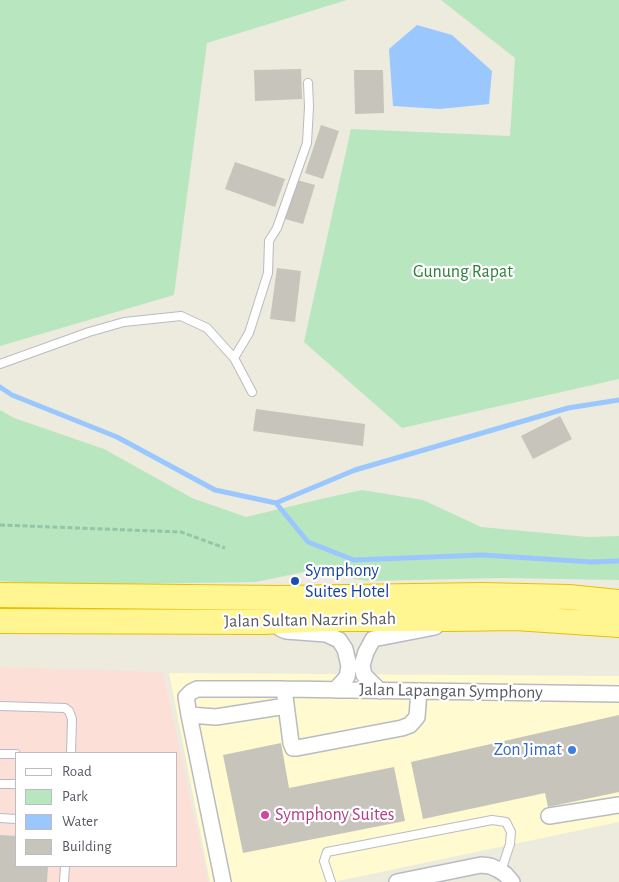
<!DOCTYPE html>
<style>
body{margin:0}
#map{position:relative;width:619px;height:882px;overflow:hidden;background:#ecebde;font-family:"Alegreya Sans",sans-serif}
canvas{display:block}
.legend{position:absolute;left:15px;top:752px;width:162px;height:115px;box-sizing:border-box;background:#fff;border:1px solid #bcbdc0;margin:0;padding:6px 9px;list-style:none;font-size:15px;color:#575a61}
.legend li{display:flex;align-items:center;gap:10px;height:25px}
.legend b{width:25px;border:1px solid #bcbdc0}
</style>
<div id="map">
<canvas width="619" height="882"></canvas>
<ul class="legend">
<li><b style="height:6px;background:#fff"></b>Road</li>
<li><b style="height:14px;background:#b8e6be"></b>Park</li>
<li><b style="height:14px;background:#9bc7ff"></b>Water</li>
<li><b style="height:14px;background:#c7c4bb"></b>Building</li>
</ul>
</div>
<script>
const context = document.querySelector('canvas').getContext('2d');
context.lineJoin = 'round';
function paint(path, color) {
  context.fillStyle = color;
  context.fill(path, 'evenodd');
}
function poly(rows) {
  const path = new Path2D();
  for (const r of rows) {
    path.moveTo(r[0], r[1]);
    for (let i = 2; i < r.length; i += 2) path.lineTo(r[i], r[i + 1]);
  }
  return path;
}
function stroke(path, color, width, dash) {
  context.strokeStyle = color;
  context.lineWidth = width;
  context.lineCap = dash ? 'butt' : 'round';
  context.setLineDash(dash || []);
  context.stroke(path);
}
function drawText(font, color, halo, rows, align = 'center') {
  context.font = font + ' "Alegreya Sans",sans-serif';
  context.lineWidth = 4.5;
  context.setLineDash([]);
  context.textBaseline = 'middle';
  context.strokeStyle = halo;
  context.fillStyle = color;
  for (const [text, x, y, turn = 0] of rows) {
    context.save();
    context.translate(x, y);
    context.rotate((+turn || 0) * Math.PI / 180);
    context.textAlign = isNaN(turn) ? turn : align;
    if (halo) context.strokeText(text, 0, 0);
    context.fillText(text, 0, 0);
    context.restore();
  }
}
paint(poly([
 [169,673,619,676,619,822,333,882,210,882]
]), '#fffad0');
paint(poly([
 [0,667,163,672,208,882,0,882],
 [16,753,176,753,176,866,16,866]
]), '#fcdfd7');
paint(poly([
 [0,0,347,0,207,43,174,295,0,346],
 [441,0,619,0,619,379,402,428,304,342,351,129,510,136,515,58],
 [0,410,14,418,104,449,192,498,246,517,321,499,362,490,423,500,481,527,588,537,619,536,619,580,502,578,367,581,309,571,256,582,58,585,0,581]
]), '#b8e6be');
paint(poly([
 [417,25,452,35,492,71,489,104,440,109,393,106,389,49]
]), '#9bc7ff');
stroke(poly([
 [0,387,12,395,117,437,215,490,276,503,355,470,568,408,619,400],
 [276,503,308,542,354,560,482,555,592,562,619,561]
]), '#9bc7ff', 5);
paint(poly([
 [301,69,302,99,255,101,254,70],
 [354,70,383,70,384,113,355,114],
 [321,125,339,131,323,179,305,173],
 [235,162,285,179,275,207,225,189],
 [297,180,315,185,303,224,285,219],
 [277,268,301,271,295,322,270,319],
 [256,409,365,424,363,446,253,431],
 [560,416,572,439,533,459,521,436],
 [619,715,619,792,548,807,545,793,423,819,411,762],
 [281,743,289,788,394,767,405,821,243,853,223,755],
 [0,835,16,836,16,866,48,866,47,882,0,882]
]), '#c7c4bb');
const service = poly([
 [234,358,249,333,268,273,269,241,277,228,307,143,309,107,308,83],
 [0,364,89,332,124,322,181,316,207,328,234,358,252,392],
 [0,706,65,708,69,711,72,719,71,753],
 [0,754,16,754],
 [0,784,16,784],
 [0,818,16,819],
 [64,882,65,866],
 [331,882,324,861,327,852,492,820,506,822,511,832,510,844,501,871]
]);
const minor = poly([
 [281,629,286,631,326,634,339,640,345,649,349,666,347,677,335,690],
 [284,689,291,743,293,748,297,748,402,728,410,725,417,717,419,691],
 [380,691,364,675,362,665,366,652,373,639,435,627],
 [189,715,216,717,286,706],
 [549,816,619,805],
 [223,882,189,715,186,697,191,692,197,689,284,689,619,694],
 [397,882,481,865,490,866,497,869,505,874,512,882]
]);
const trunk = poly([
 [0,595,279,598,482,595,569,597,619,602],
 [0,621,264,622,326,619,450,619,516,618,619,625]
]);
stroke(service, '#b9bbc2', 10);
stroke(minor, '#b9bbc2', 18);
stroke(trunk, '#eabf00', 26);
stroke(poly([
 [0,525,181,532,225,548]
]), '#91c7a8', 3, [5, 2.5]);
stroke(service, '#fff', 8);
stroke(minor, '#fff', 15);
stroke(trunk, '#fff691', 24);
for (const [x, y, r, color] of [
 [295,581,5,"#1a4fb4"],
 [572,750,5,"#3f7fe0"],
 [265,815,5,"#d1479c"]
]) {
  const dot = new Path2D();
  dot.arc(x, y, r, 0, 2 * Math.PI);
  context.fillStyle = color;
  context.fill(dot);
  stroke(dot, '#fff', 2);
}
drawText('18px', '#2e823d', '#fff', [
 ["Gunung Rapat",463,272]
]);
drawText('18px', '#164399', '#fff', [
 ["Symphony",305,571],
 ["Suites Hotel",305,592]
], 'left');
drawText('18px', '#575a61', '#fff', [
 ["Jalan Sultan Nazrin Shah",310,620,-1],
 ["Jalan Lapangan Symphony",451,691,1]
]);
drawText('18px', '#366cbe', '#fff', [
 ["Zon Jimat",562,750]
], 'right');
drawText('18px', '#b23c85', '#fff', [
 ["Symphony Suites",275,815]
], 'left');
</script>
